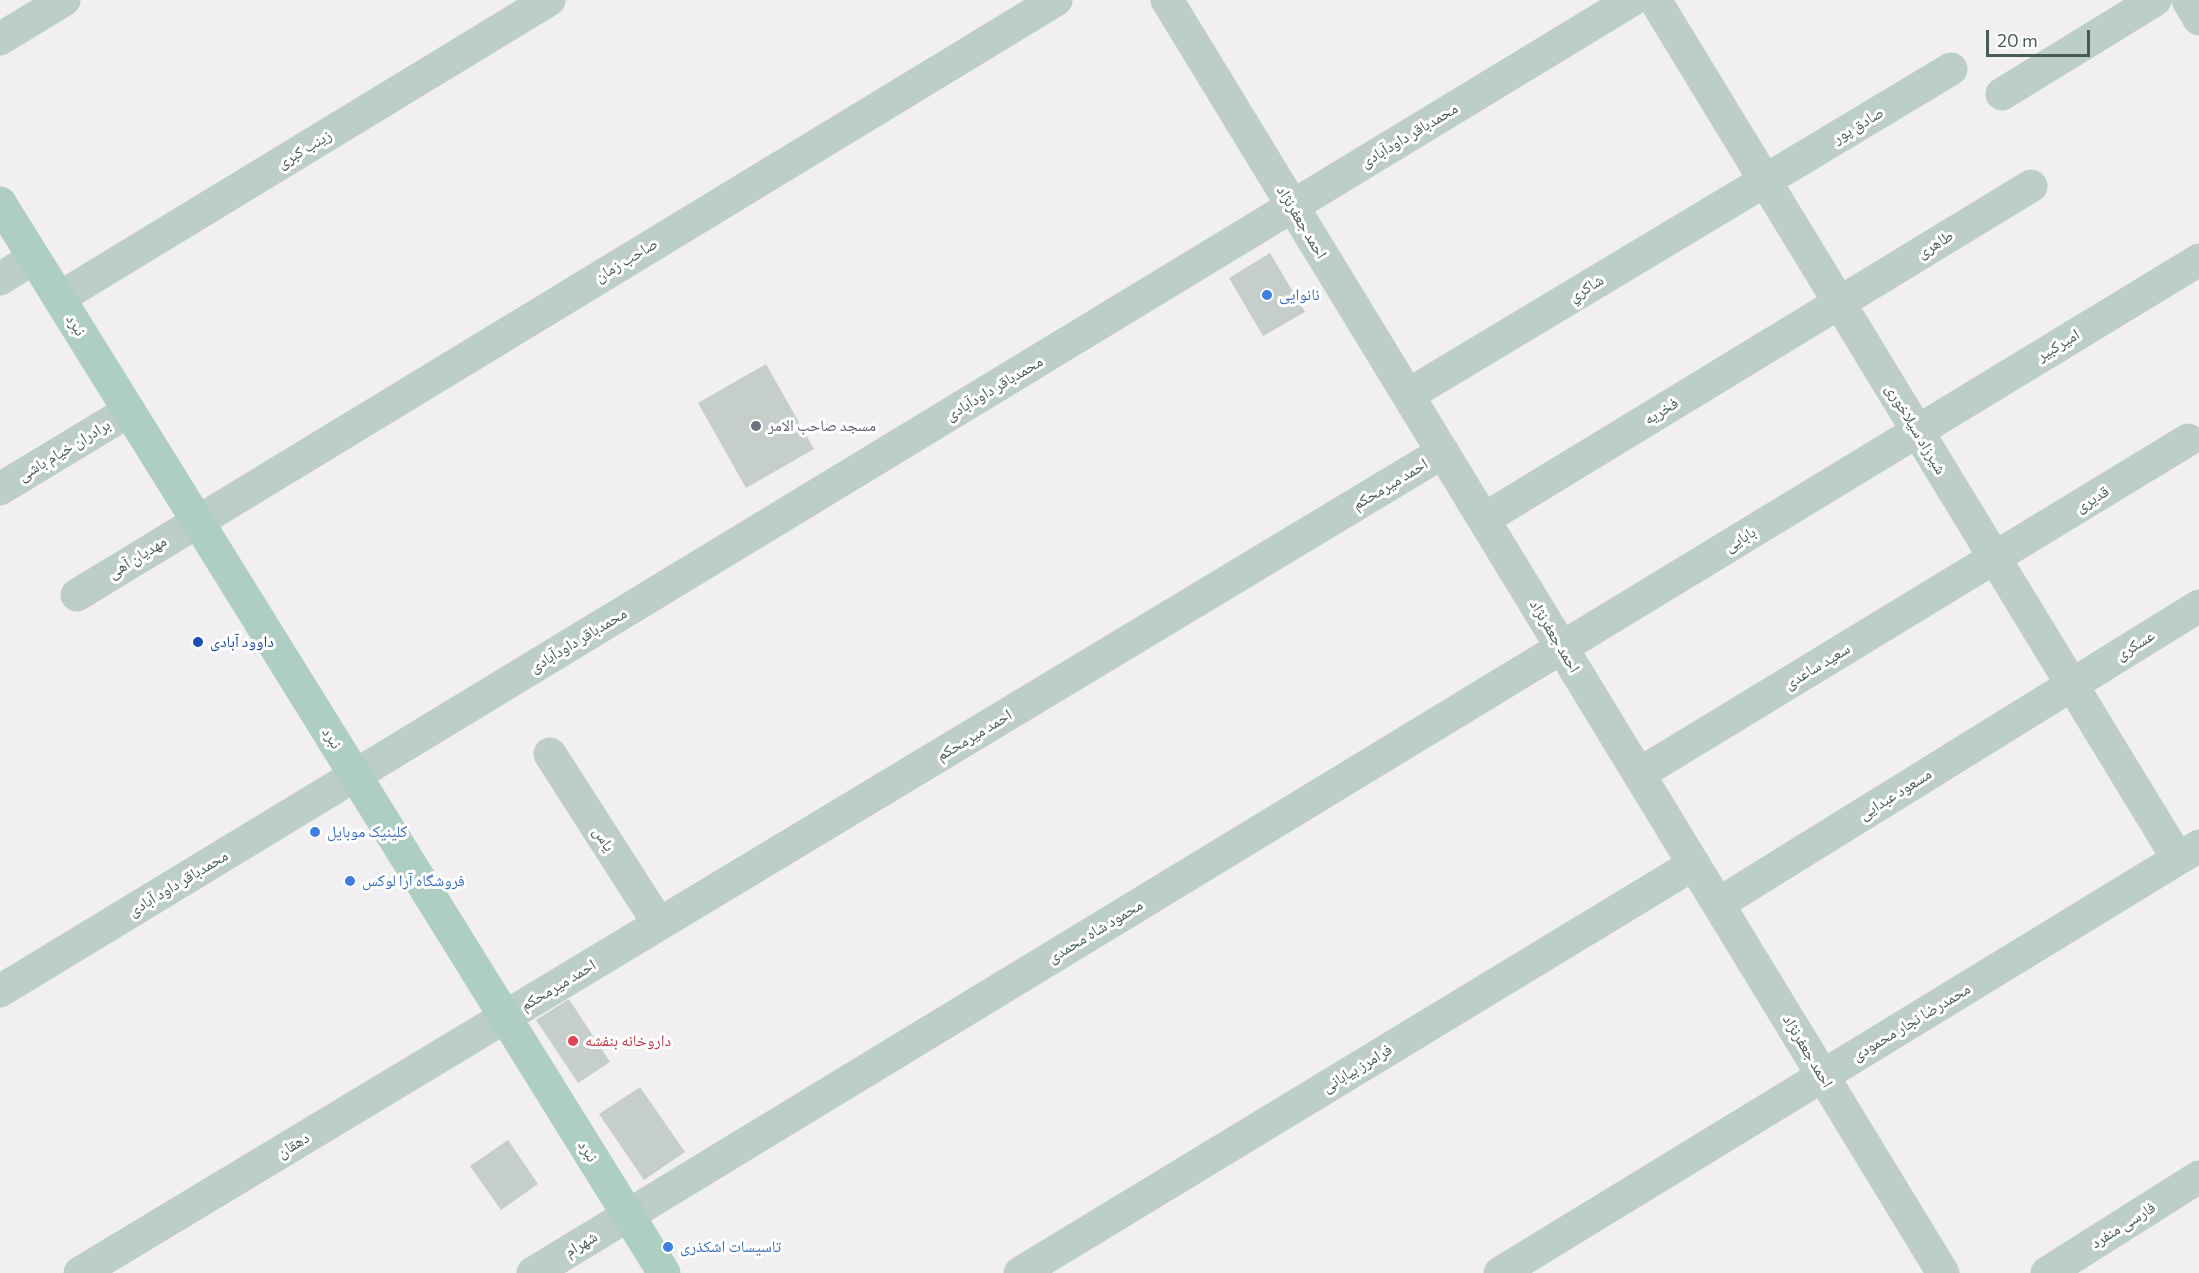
<!DOCTYPE html>
<meta charset="utf-8">
<style>
body{margin:0}
#map{position:relative;width:2199px;height:1273px;overflow:hidden;background:#f1eff1;font-family:Commissioner,sans-serif}
canvas{display:block}
.scale{position:absolute;left:1986px;top:30px;width:104px;height:27px;box-sizing:border-box;border:3px solid #475c53;border-top:0;padding-left:8px;font-size:18px;line-height:21px;white-space:nowrap;color:#475c53;-webkit-text-stroke:4px #fff;paint-order:stroke}
</style>
<div id="map">
<canvas width="2199" height="1273"></canvas>
<div class="scale">20 m</div>
</div>
<script>
const context = document.querySelector('canvas').getContext('2d');
context.lineJoin = 'round';
function paint(path, color) {
  context.fillStyle = color;
  context.fill(path, 'evenodd');
}
function poly(rows) {
  const path = new Path2D();
  for (const r of rows) {
    path.moveTo(r[0], r[1]);
    for (let i = 2; i < r.length; i += 2) path.lineTo(r[i], r[i + 1]);
  }
  return path;
}
function stroke(path, color, width, dash) {
  context.strokeStyle = color;
  context.lineWidth = width;
  context.lineCap = dash ? 'butt' : 'round';
  context.setLineDash(dash || []);
  context.stroke(path);
}
function drawText(font, color, halo, rows, align = 'center') {
  context.font = font + ' Commissioner,"Noto Naskh Arabic",sans-serif';
  context.lineWidth = 6;
  context.setLineDash([]);
  context.textBaseline = 'middle';
  context.strokeStyle = halo;
  context.fillStyle = color;
  for (const [text, x, y, turn = 0] of rows) {
    context.save();
    context.translate(x, y);
    context.rotate((+turn || 0) * Math.PI / 180);
    context.textAlign = isNaN(turn) ? turn : align;
    if (halo) context.strokeText(text, 0, 0);
    context.fillText(text, 0, 0);
    context.restore();
  }
}
paint(poly([
 [1270,253,1305,312,1263,336,1229,278],
 [766,364,814,449,746,488,698,403],
 [569,999,610,1062,578,1083,536,1020],
 [640,1087,685,1152,644,1180,599,1114],
 [508,1140,538,1184,501,1210,470,1166]
]), '#c6cecc');
stroke(poly([
 [1167,0,1943,1273],
 [1655,0,2178,859],
 [2188,0,2199,19],
 [0,39,64,0],
 [2002,94,2155,0],
 [0,279,34,258],
 [59,298,549,0],
 [1408,395,1951,69],
 [0,489,129,411],
 [1484,519,2031,186],
 [77,595,1056,0],
 [550,754,659,924],
 [1639,774,2188,440],
 [1718,904,2199,606],
 [0,991,1632,0],
 [80,1273,1443,452],
 [533,1273,2199,260],
 [1020,1273,1694,864],
 [1500,1273,2199,846],
 [2047,1273,2199,1177]
]), '#bdcec6', 33);
stroke(poly([
 [0,203,664,1273]
]), '#aecec1', 33);
for (const [x, y, r, color] of [
 [1267,295,6,"#3f7fe0"],
 [756,426,6,"#6b7280"],
 [198,642,6,"#1a4fb4"],
 [315,832,6,"#3f7fe0"],
 [350,881,6,"#3f7fe0"],
 [573,1041,6,"#e0444e"],
 [668,1247,6,"#3f7fe0"]
]) {
  const dot = new Path2D();
  dot.arc(x, y, r, 0, 2 * Math.PI);
  context.fillStyle = color;
  context.fill(dot);
  stroke(dot, '#fff', 2);
}
drawText('16px', '#475c53', '#fff', [
 ["صادق پور",1858,125,-31],
 ["محمدباقر داودآبادی",1409,135,-31],
 ["زینب کبری",304,149,-31],
 ["احمد جعفرنژاد",1302,222,59],
 ["طاهری",1935,244,-31],
 ["صاحب زمان",626,260,-31],
 ["شاكري",1586,288,-31],
 ["نبرد",76,325,58],
 ["امیرکبیر",2058,345,-31],
 ["محمدباقر داودآبادی",994,388,-31],
 ["فخریه",1661,411,-31],
 ["شیرزاد سیلاخوری",1916,429,59],
 ["برادران خیام باشی",64,450,-31],
 ["احمد میرمحکم",1390,484,-31],
 ["قدیری",2092,499,-31],
 ["بابایی",1740,539,-31],
 ["مهدیان آهی",137,557,-32],
 ["احمد جعفرنژاد",1555,636,59],
 ["محمدباقر داودآبادی",578,640,-31],
 ["عسکری",2135,645,-32],
 ["سعید ساعدی",1817,666,-31],
 ["احمد میرمحکم",974,735,-31],
 ["نبرد",332,738,58],
 ["مسعود عبدایی",1895,794,-32],
 ["یاس",604,839,58],
 ["محمدباقر داود آبادی",178,883,-31],
 ["محمود شاه محمدی",1095,931,-31],
 ["احمد میرمحکم",558,985,-31],
 ["محمدرضا نجار محمودی",1911,1022,-31],
 ["احمد جعفرنژاد",1808,1051,59],
 ["فرامرز بیابانی",1357,1068,-31],
 ["دهقان",293,1145,-31],
 ["نبرد",588,1151,58],
 ["فارسی منفرد",2123,1225,-32],
 ["شهرام",581,1244,-31]
]);
drawText('16px', '#366cbe', '#fff', [
 ["نانوایی",1279,295],
 ["کلینیک موبایل",327,832],
 ["فروشگاه آرا لوکس",362,881],
 ["تاسیسات اشکذری",680,1247]
], 'left');
drawText('16px', '#5b616d', '#fff', [
 ["مسجد صاحب الامر",768,426]
], 'left');
drawText('16px', '#164399', '#fff', [
 ["داوود آبادی",210,642]
], 'left');
drawText('16px', '#be3a42', '#fff', [
 ["داروخانه بنفشه",585,1041]
], 'left');
</script>
